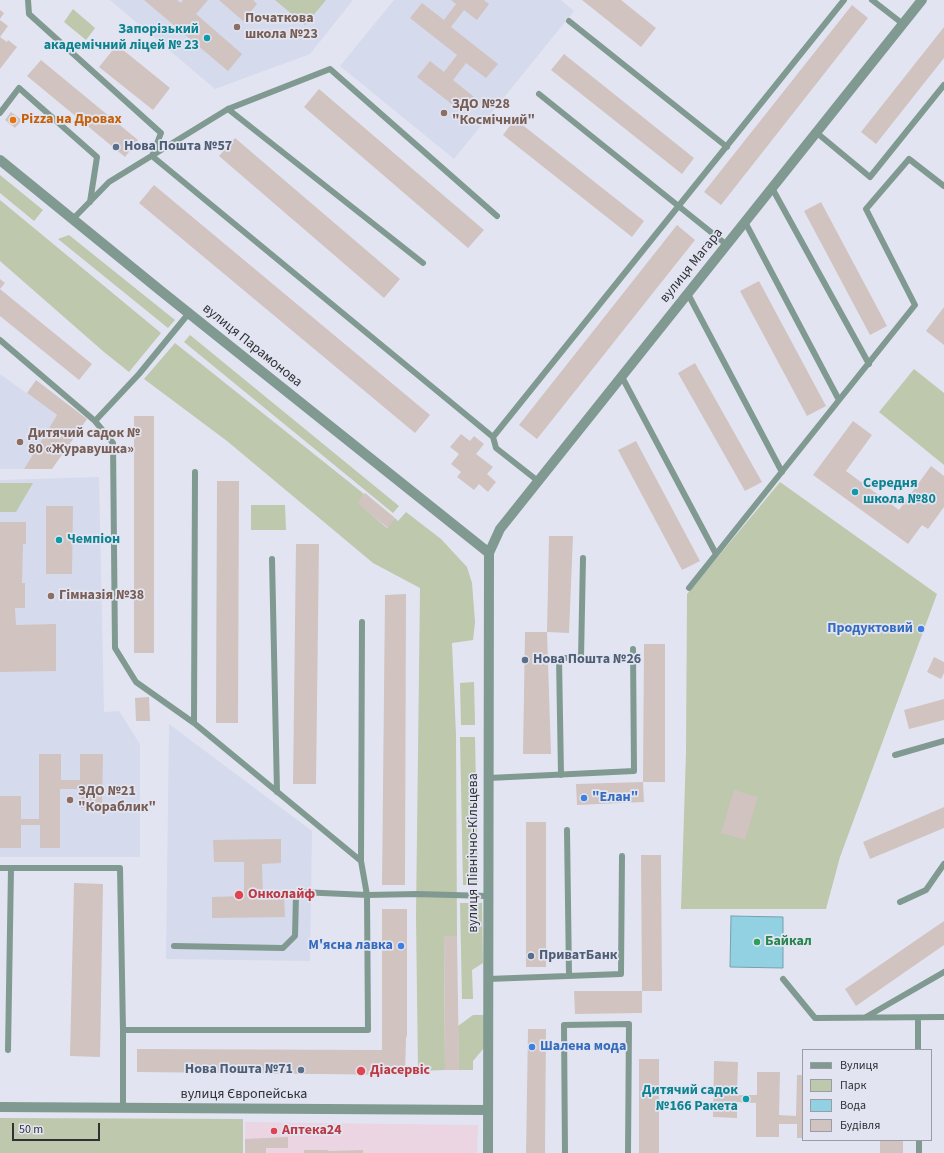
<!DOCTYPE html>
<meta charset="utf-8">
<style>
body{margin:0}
#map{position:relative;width:944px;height:1153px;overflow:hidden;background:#e2e5f1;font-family:"Source Sans 3",sans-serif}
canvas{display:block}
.legend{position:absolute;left:802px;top:1049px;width:130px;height:92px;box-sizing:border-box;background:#e2e5f1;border:1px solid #9a9da6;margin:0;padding:5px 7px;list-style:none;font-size:12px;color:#2f3135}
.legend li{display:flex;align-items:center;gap:8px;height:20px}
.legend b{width:20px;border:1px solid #9a9da6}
.scale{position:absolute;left:12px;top:1123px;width:88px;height:18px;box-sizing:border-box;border:2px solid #2f3135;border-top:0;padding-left:5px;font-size:12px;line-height:14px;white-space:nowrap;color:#2f3135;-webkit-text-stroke:3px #e2e5f1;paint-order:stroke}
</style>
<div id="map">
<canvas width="944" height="1153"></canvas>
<ul class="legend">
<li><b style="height:5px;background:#819a91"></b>Вулиця</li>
<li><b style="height:11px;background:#bdc8ac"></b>Парк</li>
<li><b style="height:11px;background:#91d1e1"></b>Вода</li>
<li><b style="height:11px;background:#d0c3c0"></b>Будівля</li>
</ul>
<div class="scale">50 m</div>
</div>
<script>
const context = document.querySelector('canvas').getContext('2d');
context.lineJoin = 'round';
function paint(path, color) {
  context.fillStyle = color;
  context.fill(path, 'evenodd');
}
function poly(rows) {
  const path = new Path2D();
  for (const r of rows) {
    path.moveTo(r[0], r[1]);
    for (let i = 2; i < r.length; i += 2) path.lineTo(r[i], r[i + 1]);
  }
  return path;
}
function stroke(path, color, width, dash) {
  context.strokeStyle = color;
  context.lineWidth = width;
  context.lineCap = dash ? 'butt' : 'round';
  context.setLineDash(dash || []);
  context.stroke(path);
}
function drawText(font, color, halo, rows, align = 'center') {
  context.font = font + ' "Source Sans 3",sans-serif';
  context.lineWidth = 3.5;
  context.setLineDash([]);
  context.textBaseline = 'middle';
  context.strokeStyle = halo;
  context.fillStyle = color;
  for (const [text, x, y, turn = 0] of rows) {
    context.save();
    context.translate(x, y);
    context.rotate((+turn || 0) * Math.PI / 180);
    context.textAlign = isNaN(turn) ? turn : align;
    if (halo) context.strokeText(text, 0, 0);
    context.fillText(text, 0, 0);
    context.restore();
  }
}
paint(poly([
 [245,1122,478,1125,477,1153,245,1153]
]), '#ebd5e2');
paint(poly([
 [110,0,353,0,310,54,215,89],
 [394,0,561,0,574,11,454,159,340,66],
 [0,374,57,415,24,469,0,469],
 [99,477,104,712,119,711,140,744,140,857,0,857,0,480],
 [169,724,312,831,310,961,166,959]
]), '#d5daed');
paint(poly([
 [275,0,326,0,305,25],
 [73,9,95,28,86,40,64,22],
 [0,175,43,210,34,221,0,193],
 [0,200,161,333,129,372,104,352,0,261],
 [69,235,175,320,168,328,58,239],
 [190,335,399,506,393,513,184,342],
 [175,343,364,494,358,503,387,528,395,518,398,521,406,512,441,539,467,567,472,583,475,622,473,640,452,643,456,735,457,936,444,936,445,1070,418,1071,416,916,420,588,373,563,227,441,144,379],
 [914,369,944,393,944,465,879,412],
 [780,482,937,594,840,857,826,909,681,909,686,752,687,594],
 [0,483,33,483,16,512,0,512],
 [251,505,285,505,286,530,251,530],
 [474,682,475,725,461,725,460,683],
 [460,737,475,737,478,885,463,885],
 [460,903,482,903,483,963,472,970,473,999,462,999],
 [473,1015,484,1015,484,1048,473,1061,473,1070,459,1070,458,1026],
 [0,1118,243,1119,243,1153,0,1153]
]), '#bdc8ac');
const water = poly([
 [731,916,783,917,783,968,730,967,731,916]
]);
paint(water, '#91d1e1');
stroke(water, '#74a1ad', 1);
paint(poly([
 [144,0,177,0,181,3,183,0,208,0,196,14,242,54,228,71],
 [219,0,253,0,257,4,243,21],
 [451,0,484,0,489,4,477,20,464,10,451,27,498,64,486,78,466,63,453,80,474,97,462,112,417,77,430,61,444,72,457,55,410,18,422,3,444,20,456,4],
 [582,0,621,0,656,28,641,47],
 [852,5,868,18,721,205,704,192],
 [0,10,4,13,0,19],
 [0,20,8,26,0,37,7,42,8,40,17,47,0,69],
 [944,27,944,58,876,144,861,132],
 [117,45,170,88,153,110,99,67],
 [564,54,694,158,682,174,551,70],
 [41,60,138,140,125,157,27,76],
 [319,89,484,230,468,248,304,107],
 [11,112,22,120,15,128,5,120],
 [515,119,644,221,632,237,503,135],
 [235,138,400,279,384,298,219,156],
 [154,185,430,415,415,433,139,203],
 [821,202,887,326,870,335,804,211],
 [677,225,695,240,537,439,519,425],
 [0,279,5,283,0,289],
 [759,281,826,406,807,416,740,291],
 [0,289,92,364,79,380,0,316],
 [944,307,944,345,926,331],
 [695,363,762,482,745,491,678,373],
 [36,380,87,419,52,469,24,469,57,415,27,393],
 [134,416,154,416,154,653,134,653],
 [853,421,872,435,846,471,899,510,931,466,944,476,944,507,928,529,922,525,908,544,813,475],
 [461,434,470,441,474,436,484,444,476,454,493,467,487,474,496,482,488,492,479,484,474,490,457,477,461,472,451,464,459,454,450,447],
 [636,441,700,561,682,570,618,450],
 [217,481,239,481,238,723,216,723],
 [365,493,395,518,388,528,357,503],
 [46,506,73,506,72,574,46,574],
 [0,522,26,522,26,544,23,544,22,583,25,583,25,608,15,608,16,625,56,624,56,671,0,672],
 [549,536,573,536,569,633,547,632,551,754,523,754,525,632,547,632],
 [296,544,319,544,316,784,293,784],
 [406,594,405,885,382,885,385,595],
 [644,644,665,644,665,782,643,782],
 [934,657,944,662,944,673,941,679,927,672],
 [149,697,150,721,136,721,135,698],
 [944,699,944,720,909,729,904,710],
 [39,754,61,754,61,780,80,780,80,754,103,754,102,808,81,808,81,789,60,789,60,848,40,848,40,825,21,825,21,848,0,848,0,796,21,796,21,819,39,819],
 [643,782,644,802,577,805,576,784],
 [734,790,758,797,745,840,721,833],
 [944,807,944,828,870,859,863,842],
 [526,822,546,822,546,967,526,967],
 [281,839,281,863,262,864,263,897,284,896,285,917,212,918,212,897,244,896,244,862,214,862,213,840],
 [641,855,661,855,662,991,642,991],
 [74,883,103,884,100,1057,70,1056],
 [382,909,407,909,407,1036,406,1038,405,1075,137,1072,137,1049,382,1050],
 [944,921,944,945,856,1006,845,989],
 [444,936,457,936,459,1070,445,1070],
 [574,991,642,991,642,1013,575,1014],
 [528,1029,546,1029,545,1153,526,1153],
 [639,1059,659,1059,659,1153,639,1153],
 [714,1061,738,1062,737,1095,757,1095,757,1072,780,1072,779,1115,796,1116,797,1075,803,1075,803,1138,797,1138,797,1124,779,1124,779,1137,756,1137,756,1103,737,1102,737,1118,713,1117],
 [288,1137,288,1148,266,1148,266,1153,245,1153,245,1139],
 [880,1140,903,1140,903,1153,880,1153],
 [304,1150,328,1150,328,1151,363,1150,363,1153,304,1153]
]), '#d0c3c0');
stroke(poly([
 [28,0,29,14,161,133,152,156,493,437,496,448,538,481],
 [872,0,903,24],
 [569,21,727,147],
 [539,94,727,245],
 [228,109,423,263],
 [0,113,19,88,97,157,90,202],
 [817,133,870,177,944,85],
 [772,188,869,364],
 [72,220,109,182,228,109,330,69,497,216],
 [745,222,839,400],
 [688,294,782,472],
 [0,340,95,421],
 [622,377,716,554],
 [493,437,844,0],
 [272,559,277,792],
 [689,588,915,305,866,209,909,159,944,186],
 [194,723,195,472],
 [895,755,944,741],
 [561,775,559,658,581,658,583,558],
 [489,778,634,771,633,649],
 [567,830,569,976],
 [361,861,362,622],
 [0,868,120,868,123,1030,123,1108],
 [900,902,926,890,944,864],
 [174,946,283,948,295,936,296,895,300,892,367,895,417,894,488,896],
 [488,979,621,974,622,856],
 [783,979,815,1018,944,1017],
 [866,1017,944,972],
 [123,1030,368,1030,367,895,361,861,194,723,136,682,115,648,113,443,95,421,139,374,189,313],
 [8,1050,11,868],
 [918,1050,918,1018],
 [919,1140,919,1153],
 [565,1153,564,1025,629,1024,628,1153]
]), '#819a91', 6);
stroke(poly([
 [0,160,161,291,489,553],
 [0,1107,488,1110],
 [488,1153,489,553,500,529,922,0]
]), '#819a91', 10);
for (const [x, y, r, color] of [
 [237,27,4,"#8d6e63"],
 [207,38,4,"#0f9aa8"],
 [444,113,4,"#8d6e63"],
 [13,120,4,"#e8710a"],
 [116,147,4,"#5c6f8a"],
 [20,442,4,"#8d6e63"],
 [855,492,4,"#0f9aa8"],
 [59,540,4,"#0f9aa8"],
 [51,596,4,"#8d6e63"],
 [921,629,4,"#3f7fe0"],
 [525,660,4,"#5c6f8a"],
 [584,798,4,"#3f7fe0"],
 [70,800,4,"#8d6e63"],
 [239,895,5,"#e0444e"],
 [757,942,4,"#2e9e5b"],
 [401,946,4,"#3f7fe0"],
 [531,956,4,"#5c6f8a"],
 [532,1047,4,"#3f7fe0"],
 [301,1070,4,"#5c6f8a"],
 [361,1071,5,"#e0444e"],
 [746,1099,4,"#0f9aa8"],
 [274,1131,4,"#e0444e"]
]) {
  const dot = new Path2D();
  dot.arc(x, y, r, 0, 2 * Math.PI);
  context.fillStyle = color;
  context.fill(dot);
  stroke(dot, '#e2e5f1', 1.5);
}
drawText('bold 14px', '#785e54', '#e2e5f1', [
 ["Початкова",245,19],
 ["школа №23",245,35],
 ["ЗДО №28",452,105],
 ["\"Космічний\"",452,121],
 ["Дитячий садок №",28,434],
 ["80 «Журавушка»",28,450],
 ["Гімназія №38",59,596],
 ["ЗДО №21",78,792],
 ["\"Кораблик\"",78,808]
], 'left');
drawText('bold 14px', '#0d838f', '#e2e5f1', [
 ["Запорізький",199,30],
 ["академічний ліцей № 23",199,46],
 ["Середня",863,484,"left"],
 ["школа №80",863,500,"left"],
 ["Чемпіон",67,540,"left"],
 ["Дитячий садок",738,1091],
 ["№166 Ракета",738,1107]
], 'right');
drawText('bold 14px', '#c56008', '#e2e5f1', [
 ["Pizza на Дровах",21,120]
], 'left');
drawText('bold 14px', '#4e5e75', '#e2e5f1', [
 ["Нова Пошта №57",124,147],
 ["Нова Пошта №26",533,660],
 ["ПриватБанк",539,956],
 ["Нова Пошта №71",293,1070,"right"]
], 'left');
drawText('14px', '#2f3135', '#e2e5f1', [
 ["вулиця Магара",692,266,-51],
 ["вулиця Парамонова",252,346,39],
 ["вулиця Північно-Кільцева",474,853,-90],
 ["вулиця Європейська",244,1095]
]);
drawText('bold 14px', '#366cbe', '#e2e5f1', [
 ["Продуктовий",913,629],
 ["\"Елан\"",592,798,"left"],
 ["М'ясна лавка",393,946],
 ["Шалена мода",540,1047,"left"]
], 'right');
drawText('bold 14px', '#be3a42', '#e2e5f1', [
 ["Онколайф",248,895],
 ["Діасервіс",370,1071],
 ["Аптека24",282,1131]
], 'left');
drawText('bold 14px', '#27864d', '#e2e5f1', [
 ["Байкал",765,942]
], 'left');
</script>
